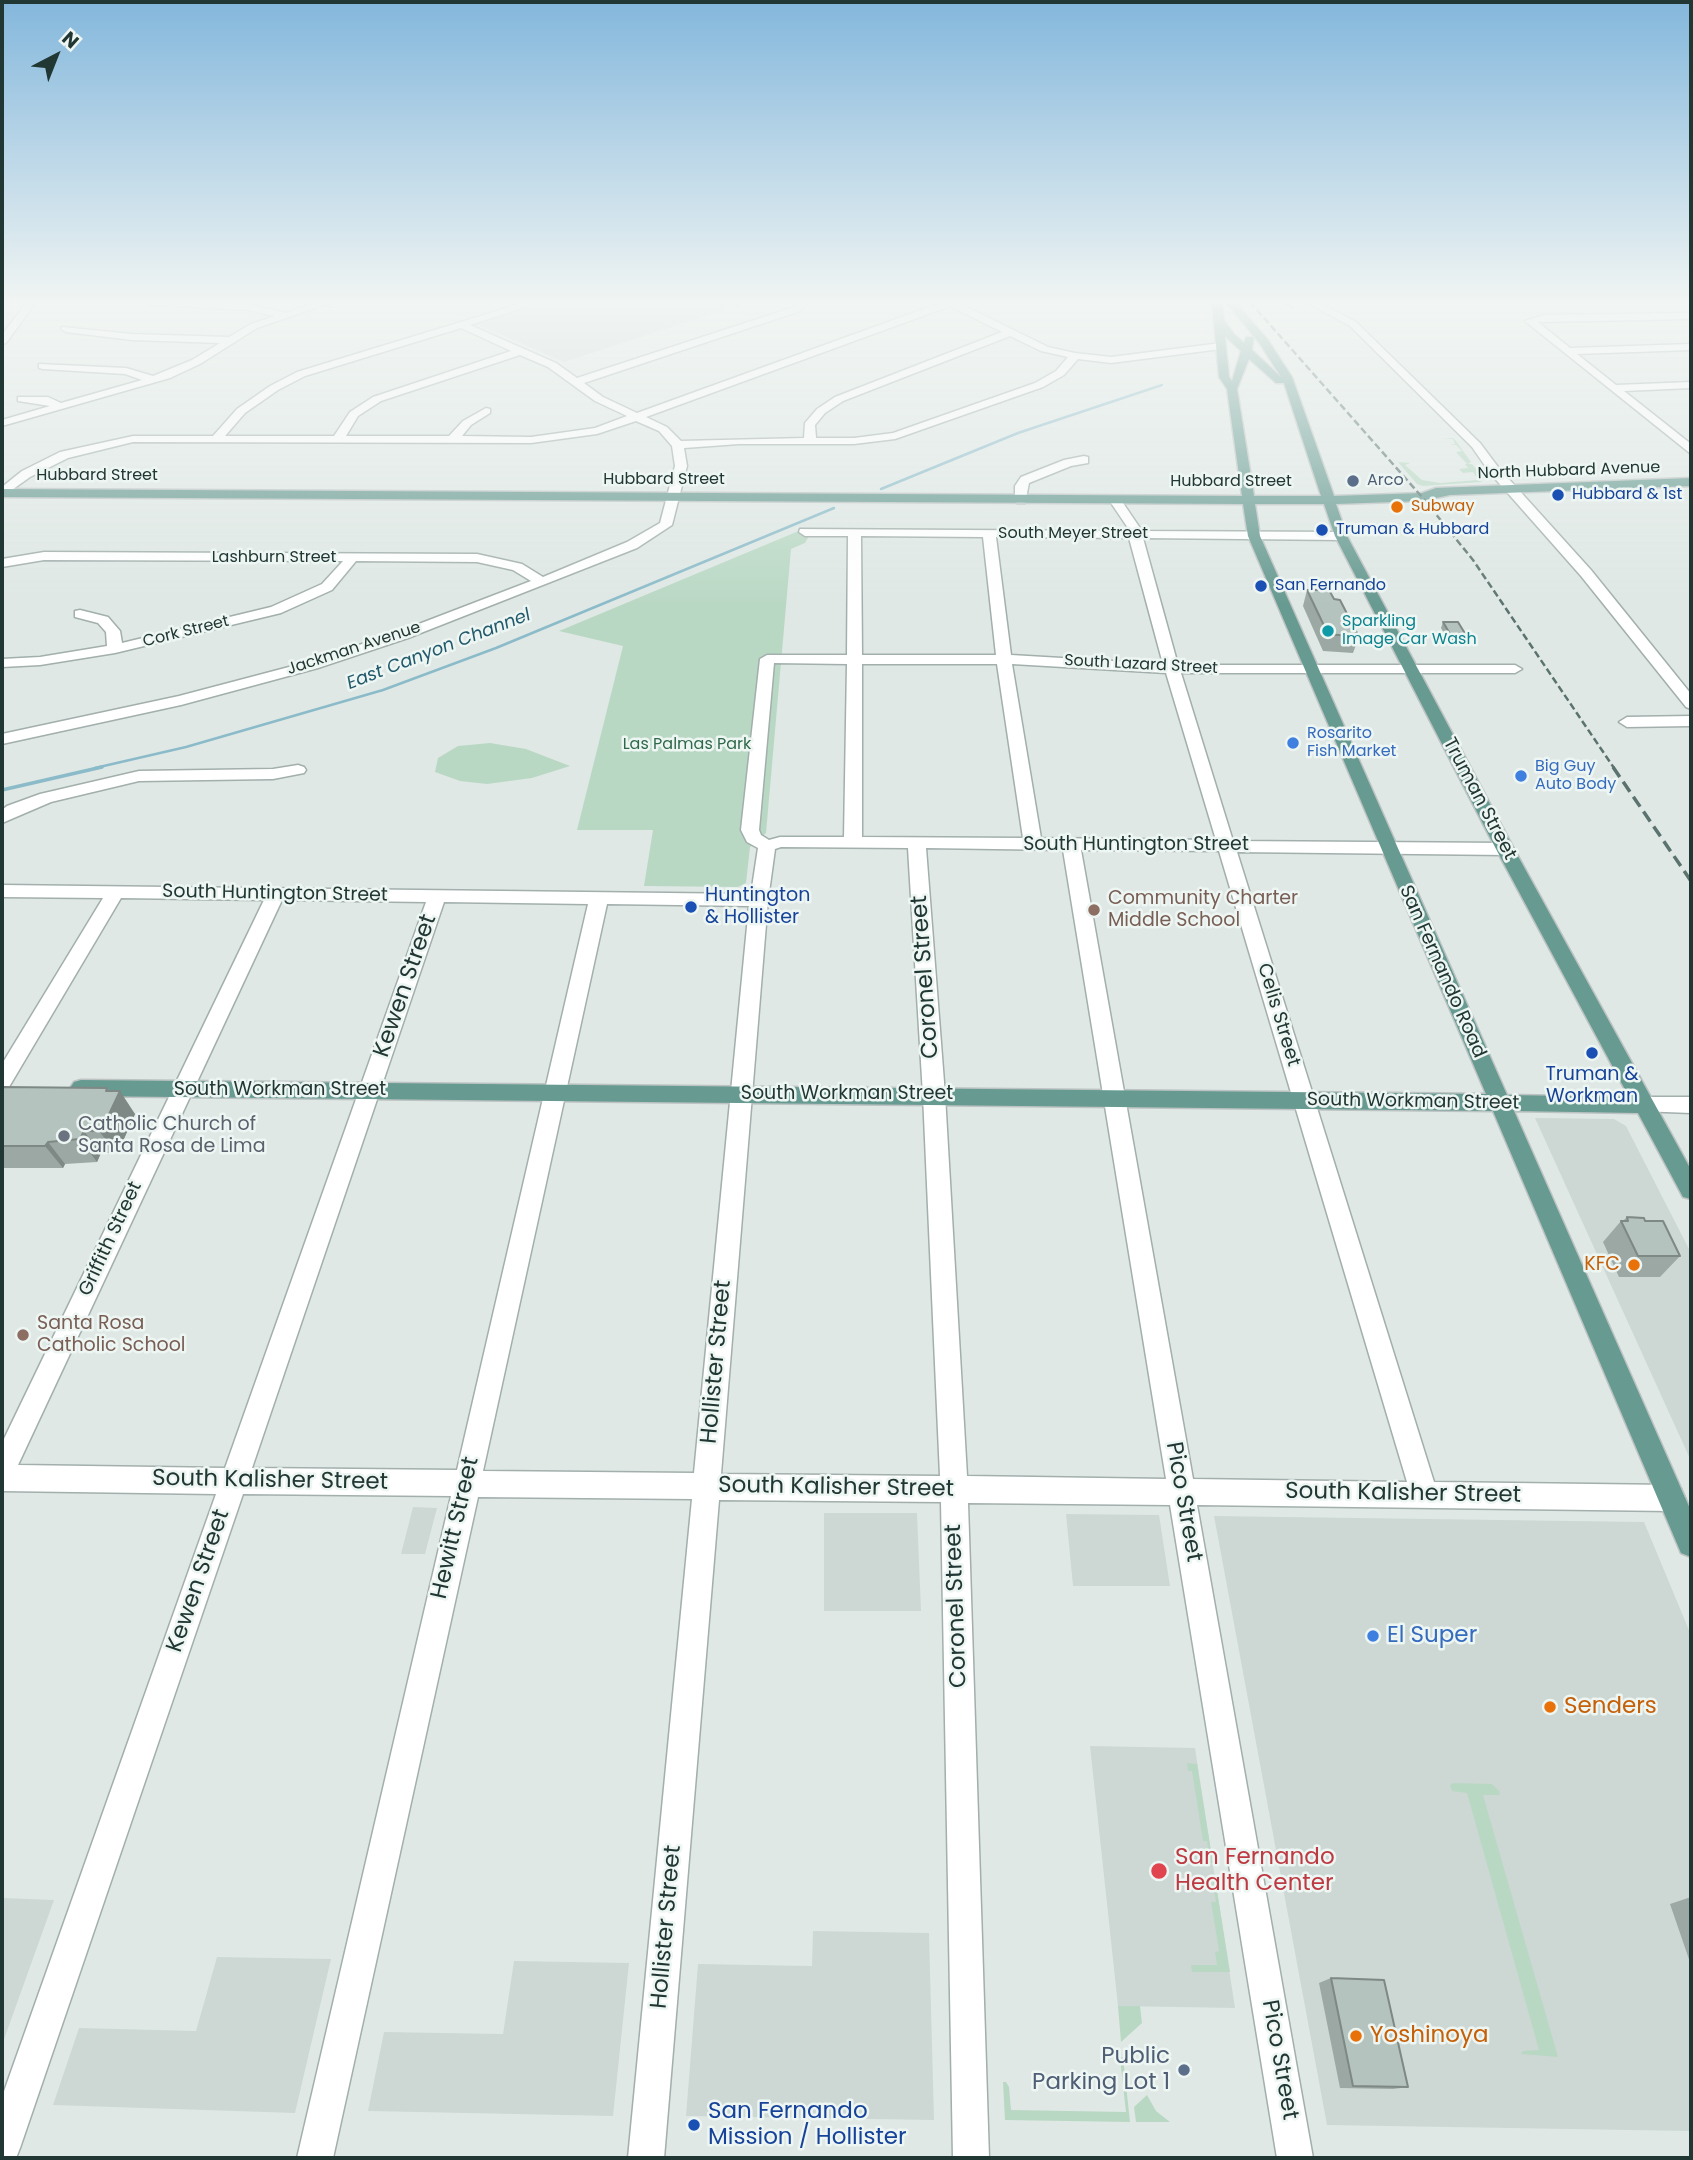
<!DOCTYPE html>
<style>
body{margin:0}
#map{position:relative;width:1693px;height:2160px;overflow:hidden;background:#dfe8e5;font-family:Poppins,sans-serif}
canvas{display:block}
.frame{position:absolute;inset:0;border:4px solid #213733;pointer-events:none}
.north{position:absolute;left:21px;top:21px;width:70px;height:70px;-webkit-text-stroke:5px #eef6f3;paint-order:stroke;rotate:42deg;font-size:19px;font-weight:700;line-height:28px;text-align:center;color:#213733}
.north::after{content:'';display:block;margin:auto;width:24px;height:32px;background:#213733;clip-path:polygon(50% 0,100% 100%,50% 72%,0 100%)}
</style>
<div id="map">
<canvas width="1693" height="2160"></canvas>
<div class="frame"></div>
<div class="north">N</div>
</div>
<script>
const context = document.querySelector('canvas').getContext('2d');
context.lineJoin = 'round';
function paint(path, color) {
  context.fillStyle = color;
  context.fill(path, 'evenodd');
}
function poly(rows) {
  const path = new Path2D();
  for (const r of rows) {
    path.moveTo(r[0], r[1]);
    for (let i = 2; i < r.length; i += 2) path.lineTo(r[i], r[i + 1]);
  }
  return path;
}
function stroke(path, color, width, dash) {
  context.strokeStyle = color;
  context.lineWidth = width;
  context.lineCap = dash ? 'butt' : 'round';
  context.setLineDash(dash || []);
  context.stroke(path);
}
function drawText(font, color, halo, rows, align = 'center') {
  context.font = font + ' Poppins,sans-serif';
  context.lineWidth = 5;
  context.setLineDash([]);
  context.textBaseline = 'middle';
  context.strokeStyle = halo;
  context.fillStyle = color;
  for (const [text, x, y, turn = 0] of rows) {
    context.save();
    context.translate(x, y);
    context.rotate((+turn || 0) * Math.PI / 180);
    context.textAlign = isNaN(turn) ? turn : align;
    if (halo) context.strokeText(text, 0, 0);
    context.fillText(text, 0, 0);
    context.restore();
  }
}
paint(poly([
 [547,302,748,302,564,362,477,324],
 [1535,1118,1614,1119,1626,1126,1691,1253,1691,1461],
 [413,1507,437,1508,425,1554,401,1554],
 [824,1513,917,1513,921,1611,824,1611],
 [1066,1514,1159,1515,1170,1586,1073,1586],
 [1214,1516,1644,1522,1691,1635,1691,2131,1327,2125],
 [1090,1746,1195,1748,1235,2008,1118,2006],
 [2,1898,54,1900,2,2045],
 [813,1931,929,1933,934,2120,686,2116,698,1964,812,1966],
 [217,1957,331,1959,295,2113,53,2105,79,2028,196,2031],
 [514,1961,629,1963,613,2116,368,2111,384,2032,503,2034]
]), '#cdd8d4');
paint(poly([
 [1443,438,1453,438,1456,441,1471,462,1468,464,1472,464,1484,478,1481,482,1423,486,1417,484,1398,462,1410,463,1405,465,1422,480,1440,483,1478,480,1473,472,1463,473,1459,469,1468,468,1465,464,1457,464,1467,464,1456,452,1462,451,1456,445,1450,445,1455,444,1453,439],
 [801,530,808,538,805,543,791,549,766,833,750,847,746,883,738,887,644,886,653,830,577,830,623,646,559,631],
 [490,743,526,749,570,766,532,778,487,784,460,781,435,772,438,758,458,746],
 [1187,1763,1197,1764,1213,1863,1210,1863,1207,1841,1203,1841,1192,1771,1188,1771],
 [1453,1783,1492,1784,1499,1791,1500,1795,1483,1795,1558,2057,1521,2054,1523,2051,1539,2050,1467,1793,1452,1791,1450,1785],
 [1215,1878,1230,1972,1192,1972,1191,1965,1217,1965,1215,1952,1219,1951,1211,1902,1216,1902,1212,1879],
 [1118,2006,1140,2006,1142,2023,1121,2042],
 [1123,2057,1130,2122,1005,2120,1003,2082,1006,2082,1009,2087,1011,2110,1126,2112,1120,2058],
 [1147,2095,1156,2111,1170,2122,1136,2122,1134,2107]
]), '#b9d8c4');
stroke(poly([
 [1283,302,1293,308],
 [881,489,1018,433,1162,385],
 [95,768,186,747,383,690,496,648,834,508]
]), '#8bbbc9', 2.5);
stroke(poly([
 [2,790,102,767]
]), '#8bbbc9', 3.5);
const minor = poly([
 [27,302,36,302,6,343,2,344,2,335,27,302],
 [148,302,248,304,286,313,318,302,333,302,257,328,200,364,170,378,2,426,2,420,50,406,18,401,18,397,48,397,61,403,142,380,125,374,43,369,39,368,39,364,126,368,153,376,192,360,220,343,132,340,66,332,61,329,62,327,132,334,229,337,251,324,275,316,248,310,152,305,148,302],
 [526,302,541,302,470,325,556,363,577,378,794,307,798,302,808,302,800,311,584,383,603,397,637,413,943,302,957,302,1048,347,1075,353,1111,357,1221,343,1226,346,1221,349,1111,363,1078,359,1064,375,1043,387,895,439,854,444,739,444,684,448,687,466,672,525,637,548,408,638,318,668,181,705,2,744,2,734,179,696,308,662,398,632,531,581,513,570,477,562,356,561,332,590,281,613,115,653,40,665,2,667,2,659,40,657,107,646,106,632,98,623,75,617,75,611,80,610,108,617,120,631,122,643,271,607,322,584,343,561,44,560,2,567,2,559,44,552,477,554,522,564,543,577,627,542,660,523,675,466,672,446,659,431,636,421,597,434,531,443,133,442,68,458,30,477,2,497,2,487,22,471,60,452,133,436,213,436,237,409,270,386,297,372,526,302],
 [950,306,1002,332,835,397,817,409,805,423,804,438,681,441,667,427,646,417,950,306],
 [461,328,511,351,373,397,350,412,334,436,225,436,245,413,278,390,305,376,461,328],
 [1010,336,1041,351,1068,357,1056,371,1035,383,893,433,854,438,816,438,815,425,825,413,843,401,1010,336],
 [520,355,548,367,595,401,627,416,595,428,531,437,462,436,471,425,490,413,490,409,486,408,463,421,449,436,346,436,358,416,381,401,520,355],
 [1306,302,1318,302,1356,322,1480,443,1498,467,1591,570,1691,694,1691,709,1686,707,1581,576,1490,473,1472,447,1350,326,1306,302],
 [1691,313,1691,319,1538,322,1570,348,1691,344,1691,350,1577,354,1616,385,1691,382,1691,388,1624,391,1691,444,1691,454,1525,321,1544,315,1691,313],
 [1084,456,1088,457,1088,463,1071,466,1029,483,1025,503,1017,503,1015,500,1015,486,1021,477,1064,460,1084,456],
 [1115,496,1119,497,1142,531,1341,532,1347,536,1341,540,1143,538,1178,665,1515,665,1522,669,1515,673,1181,673,1233,841,1505,843,1514,849,1505,855,1237,852,1434,1482,1671,1485,1681,1489,1685,1498,1681,1507,1671,1511,1197,1505,1313,2158,1277,2158,1170,1505,968,1503,989,2158,953,2158,941,1502,719,1500,664,2158,628,2158,692,1499,478,1497,333,2158,297,2158,451,1496,243,1494,20,2148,16,2158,2,2158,2,2097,216,1494,2,1491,2,1443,264,900,121,898,9,1087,2,1089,2,1064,103,898,2,897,2,885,751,894,758,848,747,842,741,830,760,659,767,655,847,655,848,536,805,536,799,532,800,529,1130,531,1109,500,1115,496],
 [861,536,983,537,996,655,862,655,861,536],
 [996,537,1129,538,1163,664,1011,655,996,537],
 [774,663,847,664,844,837,780,837,769,840,761,835,759,830,774,663],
 [862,664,997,664,1023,838,862,837,862,664],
 [1012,664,1166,673,1216,840,1041,838,1012,664],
 [781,847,908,848,923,1095,940,1476,721,1474,768,900,775,849,781,847],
 [926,848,1063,850,1166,1479,967,1476,945,1095,926,848],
 [1081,850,1219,851,1407,1482,1193,1479,1081,850],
 [282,900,426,902,225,1468,18,1465,282,900],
 [444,902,588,904,457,1470,252,1468,444,902],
 [607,904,749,906,694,1473,483,1471,607,904],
 [1691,716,1691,726,1627,727,1619,722,1627,717,1691,716],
 [298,765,304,767,306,770,304,773,273,779,139,781,51,802,2,823,2,810,7,806,40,794,139,771,273,769,298,765],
 [1647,1097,1691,1097,1691,1113,1639,1111,1636,1105,1639,1099,1647,1097]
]);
const major = poly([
 [1212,302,1222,302,1224,320,1234,334,1244,343,1246,337,1254,337,1252,350,1281,377,1260,344,1226,302,1235,302,1268,340,1292,377,1334,496,1422,493,1436,488,1691,478,1691,486,1450,495,1422,501,1336,504,1347,536,1514,849,1691,1170,1691,1199,1683,1197,1638,1113,1514,1111,1691,1511,1691,1557,1681,1553,1493,1111,81,1096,74,1094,70,1088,74,1082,81,1080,1486,1094,1248,536,1243,504,2,497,2,489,1242,496,1227,389,1219,377,1212,302],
 [1225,336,1241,351,1232,381,1229,377,1225,336],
 [1249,359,1276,383,1284,383,1321,496,1254,496,1237,389,1249,359],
 [1255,504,1324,504,1335,536,1496,849,1629,1097,1507,1095,1260,536,1255,504]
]);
stroke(minor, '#a2afac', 3);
stroke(major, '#bcc3c2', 3);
paint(minor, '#fff');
paint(major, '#679a91');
stroke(poly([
 [1250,302,1422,497,1473,560,1614,768]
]), '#5b736e', 2.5, [7, 3.5]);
stroke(poly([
 [1613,767,1691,881]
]), '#5b736e', 3.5, [12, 6]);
paint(poly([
 [1307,590,1334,599,1359,637,1353,653,1323,651,1303,606],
 [1443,622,1469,640,1466,645,1451,645,1441,628],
 [2,1087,107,1088,110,1091,135,1114,119,1150,116,1153,101,1153,97,1162,65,1164,63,1168,2,1168],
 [1627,1217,1645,1221,1680,1256,1660,1277,1619,1277,1603,1242,1621,1221,1623,1221],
 [1691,1897,1691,1965,1670,1904],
 [1331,1978,1408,2087,1393,2089,1340,2088,1319,1983]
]), '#9ba8a3');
paint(poly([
 [107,1088,116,1100,120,1091,135,1114,119,1150,116,1153,99,1131,106,1091],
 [84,1131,101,1153,97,1162,80,1139],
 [48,1142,65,1164,63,1168,45,1146]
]), '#7e8885');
const building = poly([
 [1307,590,1329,590,1334,599,1340,600,1359,637,1328,634,1307,590],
 [1443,622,1458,622,1469,640,1453,639,1443,622],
 [2,1087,107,1088,106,1091,120,1091,103,1127,99,1131,84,1131,80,1139,48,1142,45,1146,2,1146,2,1087],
 [1627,1217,1644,1218,1645,1221,1663,1221,1680,1256,1638,1256,1621,1221,1628,1221,1627,1217],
 [1331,1978,1384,1980,1408,2087,1353,2086,1331,1978]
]);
paint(building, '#b4c3be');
stroke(building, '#7e8885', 2);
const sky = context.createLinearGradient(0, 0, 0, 605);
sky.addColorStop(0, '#83b7dc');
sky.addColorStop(0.5, '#f1f5f3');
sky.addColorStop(1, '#f1f5f300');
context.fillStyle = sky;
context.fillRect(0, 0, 1693, 605);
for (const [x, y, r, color] of [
 [1353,481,7,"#5c6f8a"],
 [1558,495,7,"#1a4fb4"],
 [1397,507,7,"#e8710a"],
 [1322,530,7,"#1a4fb4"],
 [1261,586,7,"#1a4fb4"],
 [1328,631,7,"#0f9aa8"],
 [1293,743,7,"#3f7fe0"],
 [1521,776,7,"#3f7fe0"],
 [691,907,7,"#1a4fb4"],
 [1094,910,7,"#8d6e63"],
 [1592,1053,7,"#1a4fb4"],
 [64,1136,7,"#6b7280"],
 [1634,1265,7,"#e8710a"],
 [23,1335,7,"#8d6e63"],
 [1373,1636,7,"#3f7fe0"],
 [1550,1707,7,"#e8710a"],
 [1159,1871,9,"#e0444e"],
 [1356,2036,7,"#e8710a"],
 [1184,2070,7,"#5c6f8a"],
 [694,2125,7,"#1a4fb4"]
]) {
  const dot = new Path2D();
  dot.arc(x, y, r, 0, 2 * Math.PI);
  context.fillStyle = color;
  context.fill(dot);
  stroke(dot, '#eef6f3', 2.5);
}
drawText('16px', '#213733', '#eef6f3', [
 ["North Hubbard Avenue",1569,471,-2],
 ["Hubbard Street",97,476],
 ["Hubbard Street",664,480],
 ["Hubbard Street",1231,482],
 ["South Meyer Street",1073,534],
 ["Lashburn Street",274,558],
 ["Cork Street",186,632,-14],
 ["Jackman Avenue",354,649,-18],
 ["South Lazard Street",1141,665,3]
]);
drawText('16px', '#4e5e75', '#eef6f3', [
 ["Arco",1367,481]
], 'left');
drawText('16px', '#164399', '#eef6f3', [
 ["Hubbard & 1st",1572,495],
 ["Truman & Hubbard",1336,530],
 ["San Fernando",1275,586]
], 'left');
drawText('16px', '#c56008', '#eef6f3', [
 ["Subway",1411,507]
], 'left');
drawText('16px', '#0d838f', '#eef6f3', [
 ["Sparkling",1342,622],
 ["Image Car Wash",1342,640]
], 'left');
drawText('16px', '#366cbe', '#eef6f3', [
 ["Rosarito",1307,734],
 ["Fish Market",1307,752],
 ["Big Guy",1535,767],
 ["Auto Body",1535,785]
], 'left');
drawText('16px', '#30694a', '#eef6f3', [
 ["Las Palmas Park",687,745]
]);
drawText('italic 18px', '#225a6c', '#eef6f3', [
 ["East Canyon Channel",439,650,-21]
]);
drawText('19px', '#213733', '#eef6f3', [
 ["Truman Street",1479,799,62],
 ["South Huntington Street",1136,845],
 ["South Huntington Street",275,894,1],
 ["San Fernando Road",1442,972,66],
 ["Celis Street",1278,1015,73],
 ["South Workman Street",280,1090],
 ["South Workman Street",847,1094],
 ["South Workman Street",1413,1102,1],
 ["Griffith Street",111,1239,-65]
]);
drawText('19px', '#164399', '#eef6f3', [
 ["Huntington",705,896],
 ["& Hollister",705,918],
 ["Truman &",1592,1075,"center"],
 ["Workman",1592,1097,"center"]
], 'left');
drawText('19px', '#785e54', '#eef6f3', [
 ["Community Charter",1108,899],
 ["Middle School",1108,921],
 ["Santa Rosa",37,1324],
 ["Catholic School",37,1346]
], 'left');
drawText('19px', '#5b616d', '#eef6f3', [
 ["Catholic Church of",78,1125],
 ["Santa Rosa de Lima",78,1147]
], 'left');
drawText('19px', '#c56008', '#eef6f3', [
 ["KFC",1620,1265]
], 'right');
drawText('23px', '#213733', '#eef6f3', [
 ["Coronel Street",926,977,-94],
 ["Kewen Street",406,986,-71],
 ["Hollister Street",717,1362,-85],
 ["South Kalisher Street",270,1481,1],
 ["South Kalisher Street",836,1488,1],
 ["South Kalisher Street",1403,1494,1],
 ["Pico Street",1183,1502,80],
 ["Hewitt Street",456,1528,-77],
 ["Kewen Street",199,1581,-71],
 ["Coronel Street",957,1606,-92],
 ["Hollister Street",667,1927,-85],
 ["Pico Street",1279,2060,80]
]);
drawText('23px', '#366cbe', '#eef6f3', [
 ["El Super",1387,1636]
], 'left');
drawText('23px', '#c56008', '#eef6f3', [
 ["Senders",1564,1707],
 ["Yoshinoya",1370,2036]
], 'left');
drawText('23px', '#be3a42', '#eef6f3', [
 ["San Fernando",1175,1858],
 ["Health Center",1175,1884]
], 'left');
drawText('23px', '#4e5e75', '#eef6f3', [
 ["Public",1170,2057],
 ["Parking Lot 1",1170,2083]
], 'right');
drawText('23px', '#164399', '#eef6f3', [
 ["San Fernando",708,2112],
 ["Mission / Hollister",708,2138]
], 'left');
</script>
